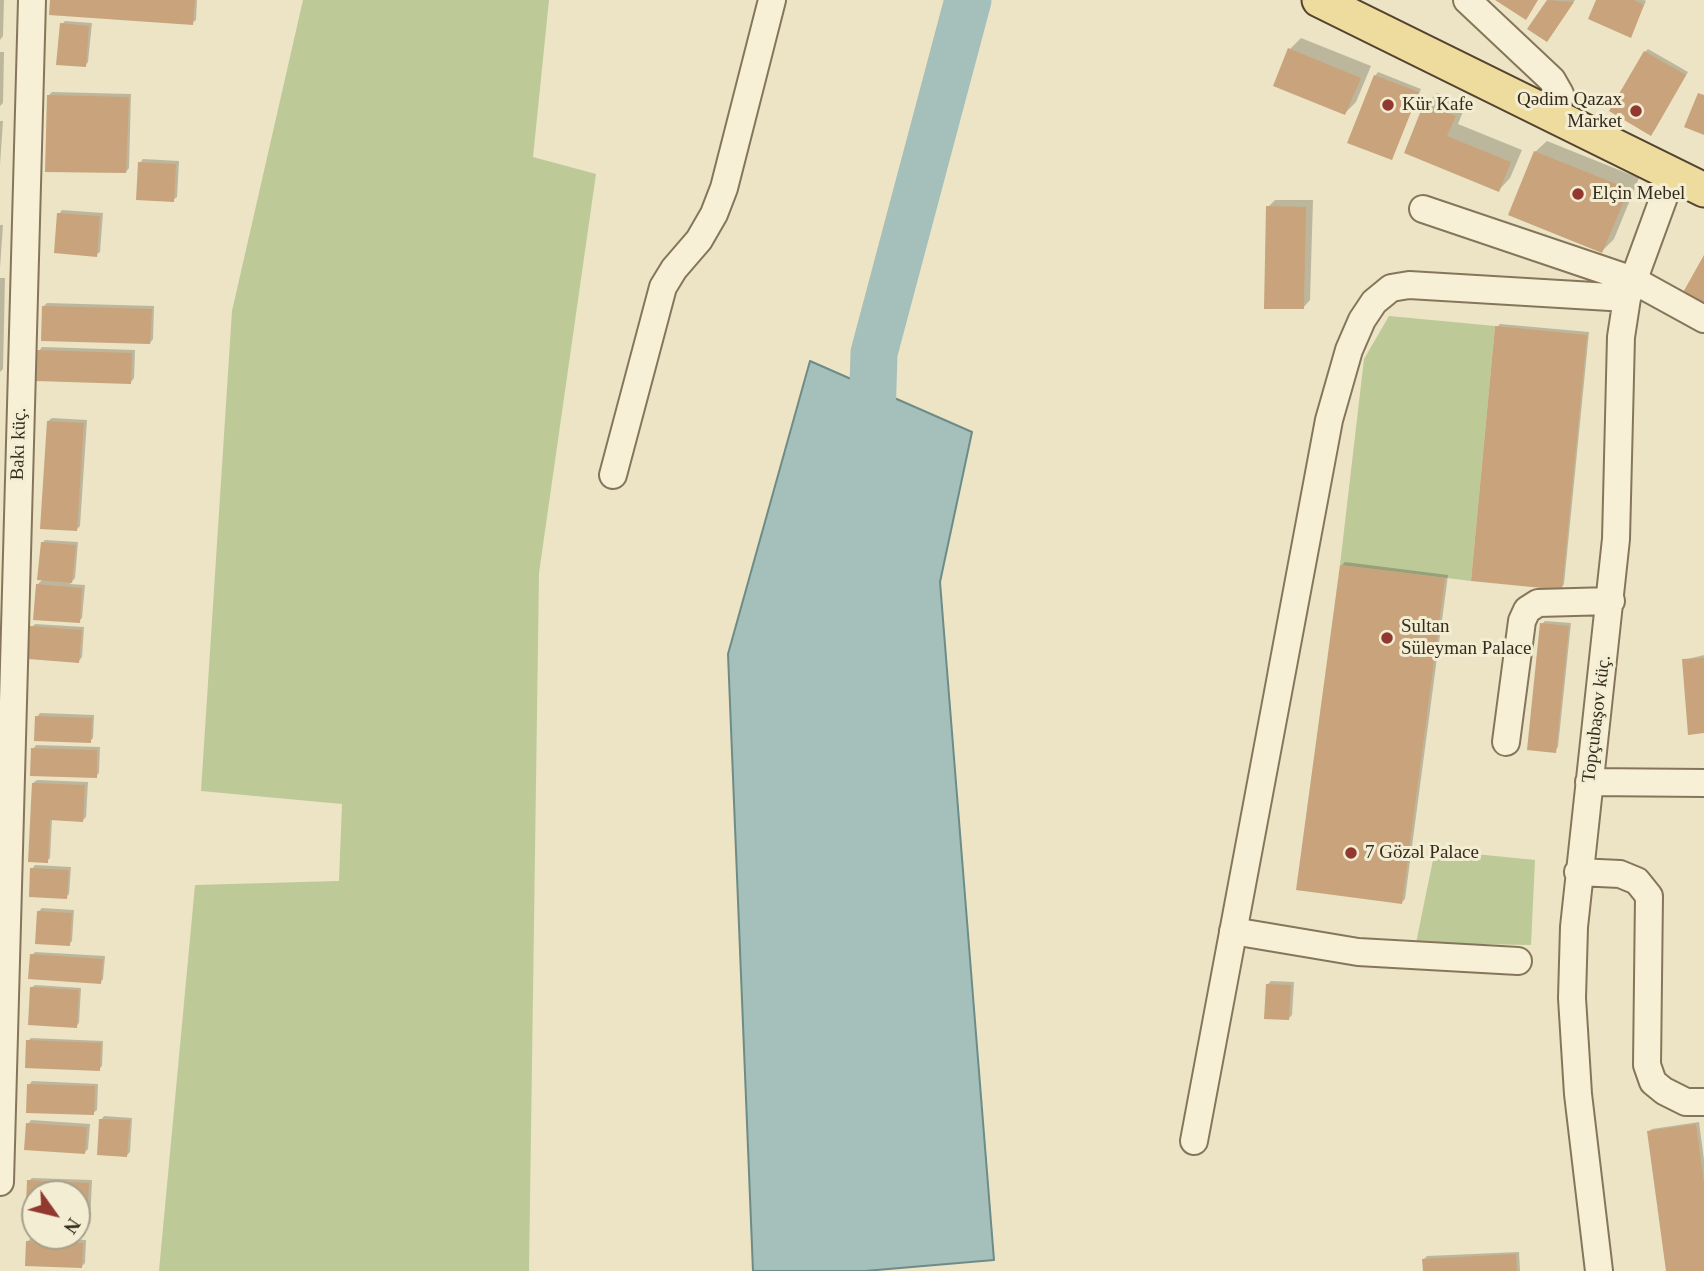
<!DOCTYPE html>
<meta charset="utf-8">
<style>
body{margin:0}
#map{position:relative;width:1704px;height:1271px;overflow:hidden;background:#ece4c4;font-family:Georgia,serif}
canvas{display:block}
.north{position:absolute;left:21px;top:1180px;width:70px;height:70px;box-sizing:border-box;background:#f3edd3;border:2px solid #a7a08b;border-radius:50%;rotate:124deg;font-size:19px;font-weight:700;line-height:28px;text-align:center;color:#362c1e}
.north::after{content:'';display:block;margin:auto;width:24px;height:32px;background:#91382f;clip-path:polygon(50% 0,100% 100%,50% 72%,0 100%)}
</style>
<div id="map">
<canvas width="1704" height="1271"></canvas>
<div class="north">N</div>
</div>
<script>
const context = document.querySelector('canvas').getContext('2d');
context.lineJoin = 'round';
function paint(path, color) {
  context.fillStyle = color;
  context.fill(path, 'evenodd');
}
function poly(rows) {
  const path = new Path2D();
  for (const r of rows) {
    path.moveTo(r[0], r[1]);
    for (let i = 2; i < r.length; i += 2) path.lineTo(r[i], r[i + 1]);
  }
  return path;
}
function stroke(path, color, width, dash) {
  context.strokeStyle = color;
  context.lineWidth = width;
  context.lineCap = dash ? 'butt' : 'round';
  context.setLineDash(dash || []);
  context.stroke(path);
}
function drawText(font, color, halo, rows, align = 'center') {
  context.font = font + ' Georgia,serif';
  context.lineWidth = 6;
  context.setLineDash([]);
  context.textBaseline = 'middle';
  context.strokeStyle = halo;
  context.fillStyle = color;
  for (const [text, x, y, turn = 0] of rows) {
    context.save();
    context.translate(x, y);
    context.rotate((+turn || 0) * Math.PI / 180);
    context.textAlign = isNaN(turn) ? turn : align;
    if (halo) context.strokeText(text, 0, 0);
    context.fillText(text, 0, 0);
    context.restore();
  }
}
paint(poly([
 [303,0,549,0,533,157,596,174,539,573,529,1271,159,1271,195,885,339,881,342,804,201,791,232,311],
 [1389,316,1495,326,1471,581,1340,565,1364,359],
 [1435,850,1535,860,1531,945,1416,943]
]), '#bec998');
const water = poly([
 [810,361,972,432,940,582,994,1260,865,1271,753,1271,728,654,810,361]
]);
paint(water, '#a5bfba');
stroke(water, '#6d8c88', 2);
paint(poly([
 [0,0,4,0,3,36,0,40],
 [52,0,197,0,196,20,192,23],
 [1549,0,1575,0,1550,37,1530,28],
 [1598,0,1644,0,1646,1,1630,35],
 [65,21,92,23,88,62,85,66,62,24],
 [1301,38,1371,66,1356,102,1345,113,1290,49],
 [1648,49,1688,72,1654,131,1645,52],
 [0,52,4,52,3,103,0,106],
 [1378,72,1421,89,1391,158,1375,76],
 [52,92,131,94,129,168,126,172,49,95],
 [1437,93,1466,104,1458,124,1522,150,1510,178,1499,190,1407,152,1426,104],
 [0,121,3,121,0,165],
 [1547,141,1639,178,1614,239,1602,251,1535,152],
 [143,159,179,161,177,197,173,200,140,163],
 [1275,200,1313,200,1310,300,1303,308,1268,207],
 [62,210,103,213,100,252,96,255,59,214],
 [0,225,3,225,0,268],
 [0,278,5,278,3,369,0,372],
 [47,303,154,306,153,339,150,343,44,306],
 [1500,324,1589,332,1564,584,1561,588,1497,327],
 [42,347,135,350,134,378,131,382,39,351],
 [52,418,87,420,80,526,77,529,48,421],
 [45,540,78,542,75,578,70,584,85,585,82,618,79,621,37,585,43,579,42,543],
 [1345,562,1448,575,1405,899,1402,902,1342,565],
 [1545,621,1571,623,1558,747,1555,751,1542,624],
 [35,624,84,627,82,657,79,661,32,627],
 [1704,655,1704,732,1684,660],
 [40,713,94,715,93,738,90,741,37,717],
 [36,745,100,747,99,773,96,776,33,749],
 [37,780,88,782,86,817,83,820,52,819,50,858,47,861,33,783],
 [35,865,71,867,69,894,66,897,32,869],
 [42,908,74,910,72,941,69,944,39,911],
 [35,952,105,956,103,979,100,983,32,955],
 [1271,981,1294,982,1292,1015,1289,1018,1268,984],
 [35,985,81,988,79,1023,76,1026,31,988],
 [31,1038,103,1041,102,1066,99,1069,28,1041],
 [32,1081,98,1084,97,1110,93,1113,29,1085],
 [104,1116,132,1118,130,1152,127,1155,101,1120],
 [31,1120,90,1124,88,1149,85,1152,28,1124],
 [1699,1122,1704,1160,1704,1271,1668,1271,1649,1132,1652,1129],
 [32,1178,92,1180,90,1224,77,1227,77,1194,35,1194,35,1226,29,1181],
 [31,1238,86,1240,85,1263,82,1266,28,1241],
 [1519,1252,1520,1271,1424,1271,1424,1259,1427,1256]
]), '#0003');
stroke(poly([
 [871,453,874,353,968,0]
]), '#a5bfba', 47);
paint(poly([
 [50,0,195,0,193,25,49,15],
 [1495,0,1538,0,1526,20],
 [1547,0,1574,2,1547,42,1527,29],
 [1596,0,1634,0,1644,5,1631,38,1588,19],
 [60,23,89,26,86,67,56,65],
 [1288,48,1361,78,1345,115,1273,86],
 [1644,51,1686,75,1651,136,1609,111],
 [1374,75,1419,92,1392,160,1347,143],
 [1698,93,1704,95,1704,135,1684,127],
 [47,95,129,97,126,173,45,172],
 [1424,103,1456,116,1447,136,1511,162,1499,192,1404,153],
 [1534,151,1629,189,1602,253,1508,215],
 [138,162,176,164,174,202,136,200],
 [1266,206,1306,207,1304,309,1264,309],
 [57,213,100,216,97,257,54,253],
 [1704,255,1704,309,1681,296],
 [42,306,152,309,150,344,41,341],
 [1495,326,1587,335,1562,590,1471,581],
 [37,350,132,353,131,384,36,381],
 [47,421,84,423,77,531,40,529],
 [41,542,76,545,72,583,37,580],
 [1340,565,1445,578,1402,904,1296,890],
 [36,584,82,588,80,623,33,620],
 [1540,623,1569,626,1556,753,1527,750],
 [30,626,82,630,79,663,28,659],
 [1704,658,1704,733,1688,735,1682,659],
 [35,716,92,718,91,743,34,741],
 [31,748,97,750,97,778,30,776],
 [32,783,85,785,83,822,50,820,48,863,28,862],
 [30,868,69,870,67,899,29,897],
 [37,911,72,913,70,946,35,944],
 [30,954,103,959,101,984,28,979],
 [1266,984,1291,985,1289,1020,1264,1019],
 [30,987,79,990,77,1028,28,1025],
 [26,1040,101,1043,100,1071,25,1068],
 [27,1084,95,1086,94,1115,26,1113],
 [99,1119,130,1120,127,1157,97,1155],
 [26,1123,87,1127,85,1154,24,1150],
 [1696,1124,1704,1183,1704,1271,1666,1271,1647,1131],
 [27,1180,89,1183,87,1229,77,1229,77,1194,35,1194,35,1227,25,1227],
 [26,1241,83,1243,82,1268,25,1266],
 [1516,1254,1517,1271,1423,1271,1422,1259]
]), '#c8a37b');
const minor = poly([
 [1467,0,1552,80,1560,94,1556,117],
 [1423,209,1633,280,1704,319],
 [613,475,663,287,674,269,699,240,714,214,724,188,772,0],
 [1506,742,1522,621,1527,610,1538,603,1611,601],
 [1589,782,1704,783],
 [1578,872,1620,874,1637,881,1649,896,1647,1065,1653,1082,1664,1091,1686,1102,1704,1102],
 [1233,931,1358,952,1518,961],
 [1194,1141,1329,420,1349,350,1362,320,1374,302,1391,288,1409,285,1627,298],
 [0,1182,32,0],
 [1599,1271,1578,1094,1572,998,1574,927,1616,539,1621,337,1627,298,1672,175]
]);
const major = poly([
 [1319,0,1704,190]
]);
stroke(minor, '#85765b', 30);
stroke(major, '#53432f', 37);
stroke(minor, '#f7f0d6', 26);
stroke(major, '#eddc9d', 33);
for (const [x, y, r, color] of [
 [1388,105,7,"#91382f"],
 [1636,111,7,"#91382f"],
 [1578,194,7,"#91382f"],
 [1387,638,7,"#91382f"],
 [1351,853,7,"#91382f"]
]) {
  const dot = new Path2D();
  dot.arc(x, y, r, 0, 2 * Math.PI);
  context.fillStyle = color;
  context.fill(dot);
  stroke(dot, '#f3edd3', 2.5);
}
drawText('19px', '#362c1e', '#f3edd3', [
 ["Qədim Qazax",1622,100,"right"],
 ["Market",1622,122,"right"],
 ["Kür Kafe",1402,105],
 ["Elçin Mebel",1592,194],
 ["Sultan",1401,627],
 ["Süleyman Palace",1401,649],
 ["7 Gözəl Palace",1365,853]
], 'left');
drawText('19px', '#362c1e', '#f3edd3', [
 ["Bakı küç.",19,444,-88],
 ["Topçubaşov küç.",1597,719,-83]
]);
</script>
